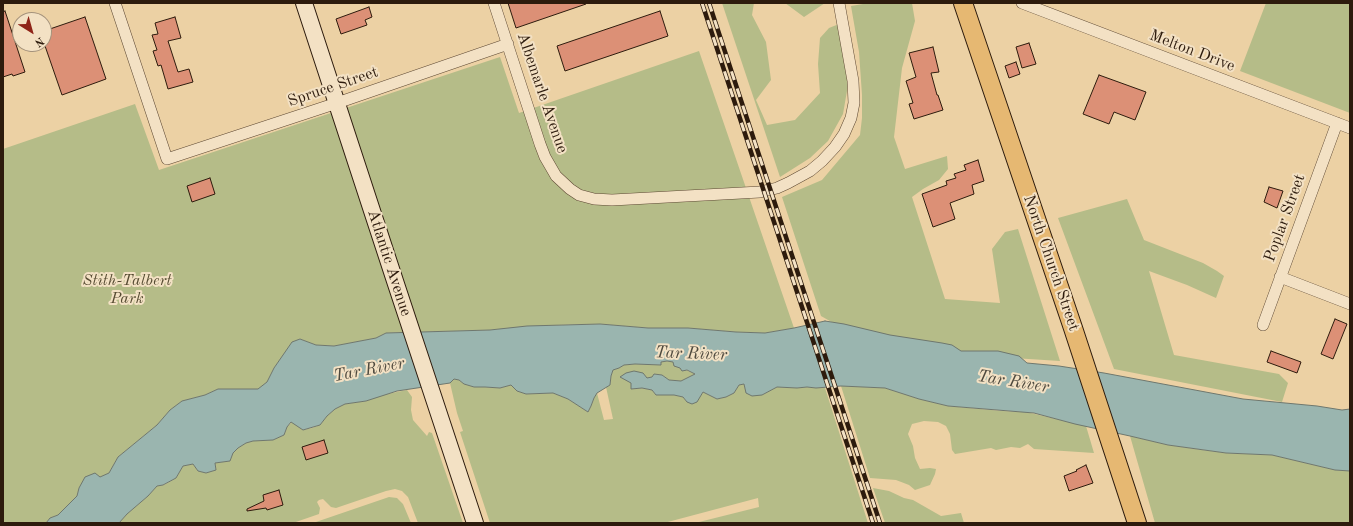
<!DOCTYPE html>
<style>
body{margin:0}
#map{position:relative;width:1353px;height:526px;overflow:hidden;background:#ecd1a4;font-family:"Old Standard TT",serif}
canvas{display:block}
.frame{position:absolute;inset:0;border:4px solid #2d1b0d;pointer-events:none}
.north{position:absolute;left:12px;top:12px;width:40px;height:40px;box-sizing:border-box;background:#f3e1c4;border:1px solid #a4927b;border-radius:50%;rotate:143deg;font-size:11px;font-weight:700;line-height:16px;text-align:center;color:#2d1b0d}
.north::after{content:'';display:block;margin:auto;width:14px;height:18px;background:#8f2418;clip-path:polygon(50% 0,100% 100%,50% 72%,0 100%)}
</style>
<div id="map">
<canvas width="1353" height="526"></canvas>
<div class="frame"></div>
<div class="north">N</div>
</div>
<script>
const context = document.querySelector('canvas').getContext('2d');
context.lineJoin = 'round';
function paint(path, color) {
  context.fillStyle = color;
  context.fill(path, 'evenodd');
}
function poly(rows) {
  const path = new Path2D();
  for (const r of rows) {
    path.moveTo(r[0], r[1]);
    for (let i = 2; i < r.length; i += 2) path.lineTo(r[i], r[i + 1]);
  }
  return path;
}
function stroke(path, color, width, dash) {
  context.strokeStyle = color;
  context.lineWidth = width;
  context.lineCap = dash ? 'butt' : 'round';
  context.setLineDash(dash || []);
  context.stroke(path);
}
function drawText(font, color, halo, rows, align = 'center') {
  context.font = font + ' "Old Standard TT",serif';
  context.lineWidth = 4;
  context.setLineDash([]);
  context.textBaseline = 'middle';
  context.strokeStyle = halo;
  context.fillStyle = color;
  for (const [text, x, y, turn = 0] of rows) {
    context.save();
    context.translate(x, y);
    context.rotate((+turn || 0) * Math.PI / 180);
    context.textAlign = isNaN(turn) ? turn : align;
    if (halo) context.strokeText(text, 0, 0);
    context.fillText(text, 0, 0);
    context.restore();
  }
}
paint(poly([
 [722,3,754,3,752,15,766,42,771,80,756,100,767,125,795,120,820,93,818,64,820,38,829,28,839,24,848,85,843,114,828,141,810,158,780,177],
 [785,3,825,3,804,17],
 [869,3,912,3,915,21,902,68,894,137,905,169,947,156,948,169,939,180,923,189,912,197,945,299,1000,303,992,249,1005,232,1018,229,1060,361,966,355,851,333,821,316,782,197,822,180,860,135,862,118,862,95,859,52,851,6],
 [1266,3,1350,3,1350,113,1240,71],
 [699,51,794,328,765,333,736,332,688,328,648,328,600,324,557,325,490,330,386,333,376,338,334,346,316,345,300,339,292,343,274,368,267,382,258,390,218,389,205,395,182,401,170,410,157,425,118,457,109,473,79,488,77,496,58,515,50,518,46,523,3,523,3,149,135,104,159,170,500,57,519,113],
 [1127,199,1144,240,1203,263,1217,271,1224,276,1216,298,1187,285,1149,271,1174,355,1279,374,1288,383,1282,402,1114,369,1058,218],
 [667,361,673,362,681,368,695,374,681,381,669,380,662,375,654,374,653,377,631,383,632,389,642,388,652,390,656,395,674,395,683,397,687,402,696,402,703,392,717,399,726,397,734,393,739,385,744,384,745,388,762,395,777,387,797,388,807,387,816,388,825,388,868,523,695,523,759,507,758,498,664,523,490,523,460,432,463,431,457,413,450,383,454,379,459,380,464,384,474,387,485,387,500,388,511,385,517,391,526,394,553,393,568,399,588,412,591,406,594,398,597,393,604,420,613,419,606,387,610,385,611,376,613,370,619,368,624,365,635,364,660,365,661,362],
 [841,386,885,388,919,399,948,406,1002,411,1026,412,1082,425,1086,426,1094,453,1034,449,1028,444,1020,448,1011,447,996,450,991,448,955,454,952,450,950,434,946,426,938,422,924,421,912,424,908,434,913,446,915,458,920,469,930,468,936,469,935,474,930,485,915,490,909,485,896,480,870,478],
 [407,390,412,397,411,410,413,420,427,436,429,432,432,433,463,523,418,523,408,497,402,491,395,489,386,491,336,508,331,507,323,499,319,500,317,502,320,508,319,514,293,523,119,523,127,514,148,496,157,486,164,485,176,478,183,466,193,464,198,471,206,473,216,470,215,463,230,461,233,453,238,448,246,443,253,441,273,440,284,435,287,427,292,422,303,430,312,428,320,425,327,416,335,409,345,404,366,401,377,396],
 [1130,436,1168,445,1203,450,1226,453,1272,455,1335,470,1350,471,1350,523,1155,523],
 [873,488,889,491,904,498,913,500,941,516,961,513,964,523,885,523],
 [389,497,397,498,403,504,411,523,313,523]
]), '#b5bc88');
const water = poly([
 [825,321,844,324,890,335,942,343,952,345,961,351,998,351,1019,356,1027,363,1059,366,1104,373,1243,399,1317,406,1342,410,1350,409,1350,471,1335,470,1272,455,1226,453,1168,445,1130,436,1075,424,1034,413,948,406,919,399,885,388,841,386,816,388,807,387,797,388,777,387,762,395,752,396,746,393,744,384,739,385,734,393,726,397,717,399,703,392,697,402,692,404,687,402,683,397,674,395,656,395,652,390,642,388,631,389,631,383,620,377,626,373,634,371,643,373,647,378,652,377,654,374,662,375,669,380,681,381,695,374,687,370,682,371,680,368,674,366,673,362,667,361,661,362,661,365,635,364,624,365,619,368,613,370,611,376,610,385,597,393,594,398,591,406,588,412,568,399,553,393,526,394,517,391,511,385,500,388,485,387,474,387,464,384,459,380,454,379,450,383,397,391,366,401,345,404,335,409,327,416,320,425,303,430,291,422,287,427,284,435,273,440,253,441,246,443,238,448,233,453,230,461,215,463,216,470,206,473,198,471,193,464,183,466,176,478,163,485,157,486,148,496,127,514,119,523,46,523,50,518,58,515,77,496,79,488,85,477,95,473,100,477,109,473,118,457,157,425,170,410,182,401,205,395,218,389,258,389,267,382,274,368,292,342,300,339,316,345,334,346,376,338,386,333,490,330,527,326,600,324,648,328,688,328,736,332,765,333,794,328,825,321]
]);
paint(water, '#9ab5af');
stroke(water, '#6e776e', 1);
const building = poly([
 [508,3,586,3,586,4,516,28,508,3],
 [369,7,372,17,365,20,367,25,341,34,336,19,369,7],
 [5,11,25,72,13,76,12,74,3,77,3,12,5,11],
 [660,11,668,36,565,71,557,46,660,11],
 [85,17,106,79,62,95,44,43,44,31,85,17],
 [175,17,181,38,168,41,178,72,189,69,193,82,168,89,161,65,158,66,153,51,157,50,152,35,158,34,155,23,175,17],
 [1029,43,1036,64,1022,68,1016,47,1029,43],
 [933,47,939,72,931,73,937,95,938,95,943,110,914,119,909,104,913,103,906,81,916,77,909,53,933,47],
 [1016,62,1020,74,1009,78,1005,66,1016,62],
 [1099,75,1146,92,1135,120,1114,112,1109,124,1083,114,1099,75],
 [978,160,984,181,972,185,974,194,950,203,955,219,933,227,922,194,947,185,946,181,956,178,954,174,966,170,964,165,978,160],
 [210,178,215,194,192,202,187,186,210,178],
 [1269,187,1283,191,1277,208,1264,202,1269,187],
 [1335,319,1347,324,1333,359,1321,354,1335,319],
 [1271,351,1301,362,1297,373,1267,362,1271,351],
 [324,440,328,453,306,460,302,447,324,440],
 [1086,465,1093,483,1069,491,1064,476,1077,471,1076,470,1086,465],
 [279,490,283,505,267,510,266,508,247,511,247,509,264,501,263,495,279,490]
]);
paint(building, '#dc9076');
stroke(building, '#2d1b0d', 1);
const street = poly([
 [115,3,167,159,337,103,508,44],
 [494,3,540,144,545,157,556,176,570,189,579,195,594,199,612,200,760,192,777,188,788,183,810,171,822,161,835,147,844,134,851,118,854,103,853,81,839,3],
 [1022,3,1350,128],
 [1280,277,1350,304],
 [1263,325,1337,123]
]);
const secondary = poly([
 [304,3,395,281,475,523]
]);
const primary = poly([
 [963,3,1073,328,1137,523]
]);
stroke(street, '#5d4833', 12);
stroke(secondary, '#2d1b0d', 18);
stroke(primary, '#2d1b0d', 20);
stroke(street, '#f3e1c4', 11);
stroke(secondary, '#f3e1c4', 16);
stroke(primary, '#e6b872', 18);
const rail = poly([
 [702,3,873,523],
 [709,3,880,523]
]);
stroke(rail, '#2d1b0d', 4.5);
stroke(rail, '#f3e1c4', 3, [9]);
drawText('16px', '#2d1b0d', '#f3e1c4', [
 ["Melton Drive",1192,51,21],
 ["Spruce Street",333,87,-19],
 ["Albemarle Avenue",542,93,71],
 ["Poplar Street",1285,218,-70],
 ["Atlantic Avenue",389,263,72],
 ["North Church Street",1051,263,71]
]);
drawText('italic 16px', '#564b32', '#f3e1c4', [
 ["Stith-Talbert",127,281],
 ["Park",127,299]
]);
drawText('italic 17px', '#4e493e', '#f3e1c4', [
 ["Tar River",691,354,2],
 ["Tar River",369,370,-11],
 ["Tar River",1013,382,9]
]);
</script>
